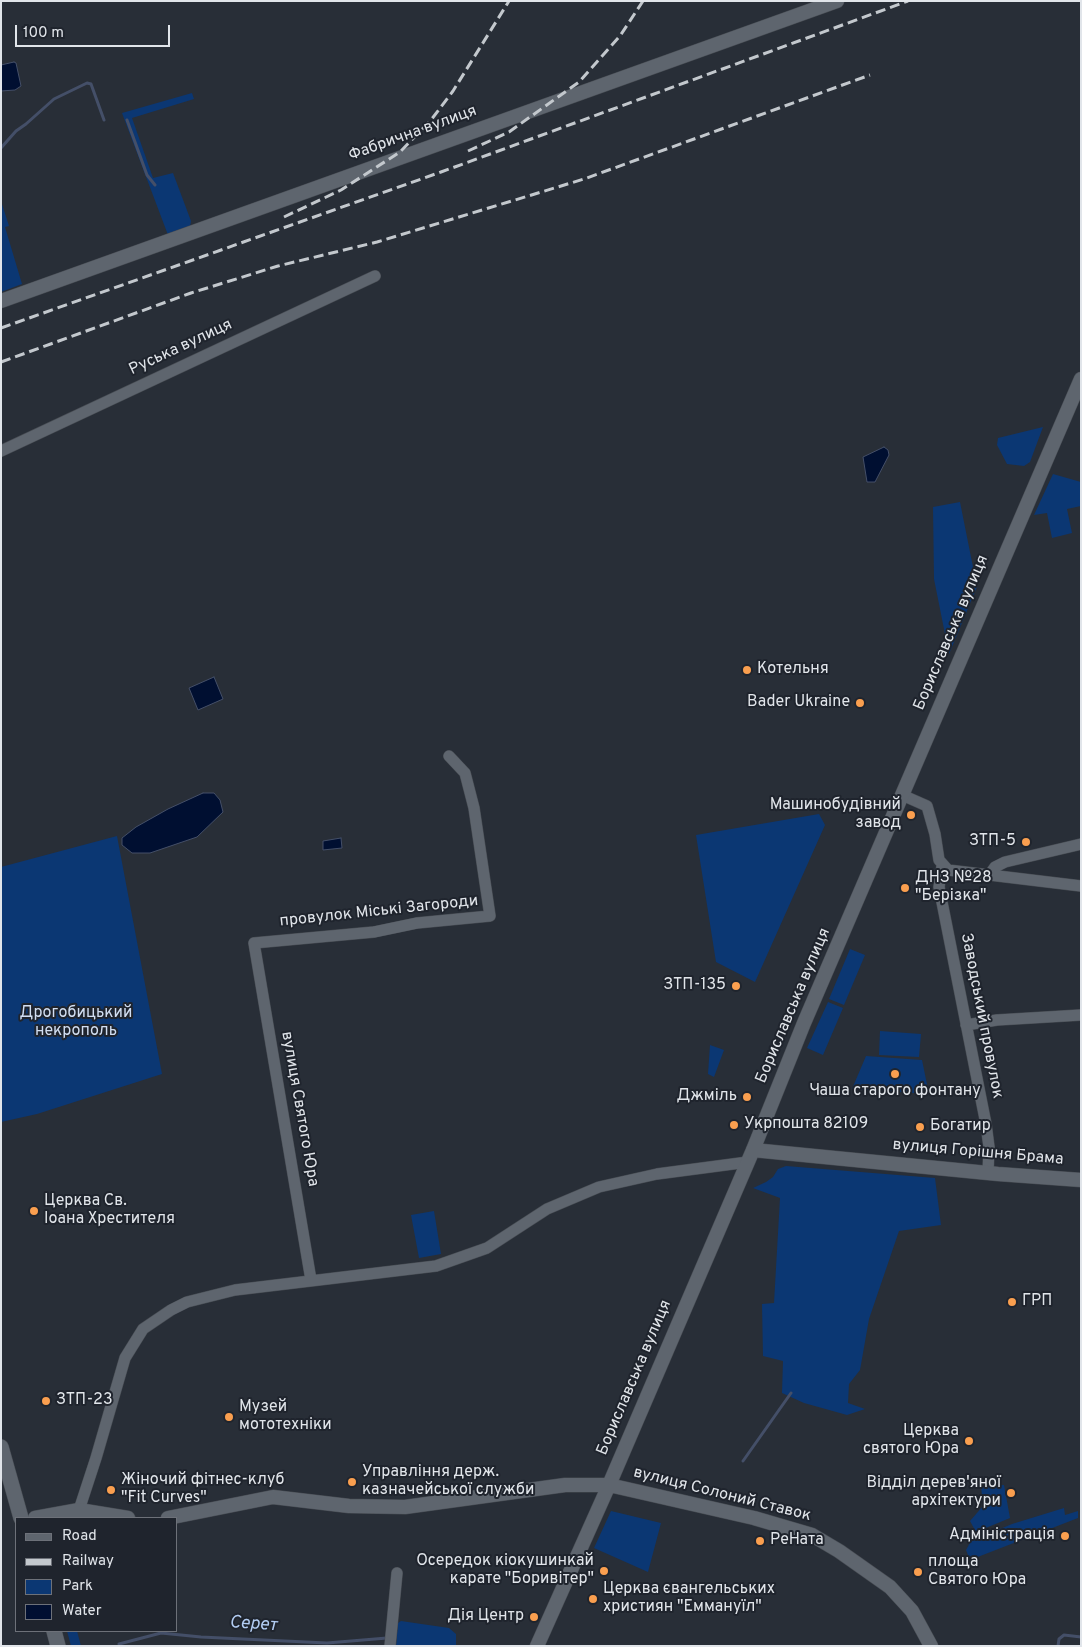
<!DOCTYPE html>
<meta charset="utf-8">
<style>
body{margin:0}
#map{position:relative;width:1082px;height:1647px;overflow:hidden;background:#282e37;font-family:Overpass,sans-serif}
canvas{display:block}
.frame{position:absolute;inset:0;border:2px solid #e1e5ea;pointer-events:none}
.legend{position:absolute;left:15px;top:1517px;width:162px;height:115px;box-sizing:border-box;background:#1f242d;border:1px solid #6d7179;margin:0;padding:6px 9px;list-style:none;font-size:15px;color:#e1e5ea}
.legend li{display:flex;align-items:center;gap:10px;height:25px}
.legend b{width:25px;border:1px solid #6d7179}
.scale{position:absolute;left:15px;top:25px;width:155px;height:22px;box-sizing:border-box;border:2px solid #e1e5ea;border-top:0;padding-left:6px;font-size:15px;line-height:18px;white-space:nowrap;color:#e1e5ea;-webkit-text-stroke:4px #1f242d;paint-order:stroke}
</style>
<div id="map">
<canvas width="1082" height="1647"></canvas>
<div class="frame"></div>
<ul class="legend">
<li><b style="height:6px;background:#5e656e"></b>Road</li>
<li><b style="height:6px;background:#c3c8cd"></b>Railway</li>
<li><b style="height:14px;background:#0b3773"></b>Park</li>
<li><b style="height:14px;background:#000f31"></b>Water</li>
</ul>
<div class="scale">100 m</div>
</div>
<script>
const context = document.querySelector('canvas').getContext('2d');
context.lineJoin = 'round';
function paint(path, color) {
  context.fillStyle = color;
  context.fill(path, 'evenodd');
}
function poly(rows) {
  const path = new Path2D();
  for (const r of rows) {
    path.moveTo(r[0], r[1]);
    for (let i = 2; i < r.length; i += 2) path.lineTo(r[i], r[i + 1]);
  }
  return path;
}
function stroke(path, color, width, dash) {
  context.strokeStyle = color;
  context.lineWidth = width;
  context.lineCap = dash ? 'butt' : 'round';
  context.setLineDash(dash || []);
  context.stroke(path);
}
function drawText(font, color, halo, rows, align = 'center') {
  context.font = font + ' Overpass,sans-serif';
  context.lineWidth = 4;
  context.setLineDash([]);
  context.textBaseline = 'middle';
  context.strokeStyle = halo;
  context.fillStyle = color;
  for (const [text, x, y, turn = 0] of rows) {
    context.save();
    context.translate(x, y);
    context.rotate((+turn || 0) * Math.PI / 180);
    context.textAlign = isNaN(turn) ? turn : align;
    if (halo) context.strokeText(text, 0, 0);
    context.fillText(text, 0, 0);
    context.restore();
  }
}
paint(poly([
 [192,93,194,99,132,118,153,178,173,173,191,221,190,227,168,235,122,113],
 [1,201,9,226,5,227,22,284,1,292],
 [1043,427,1030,462,1024,466,1007,464,997,445,998,438],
 [1053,474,1081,482,1081,506,1067,509,1072,533,1052,538,1047,513,1034,515],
 [960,502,977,587,949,654,934,579,933,507],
 [819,814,825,825,755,982,716,962,696,835],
 [117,836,162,1074,37,1114,1,1122,1,867],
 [850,949,865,955,844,1005,829,999],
 [828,1002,843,1008,823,1055,807,1048],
 [880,1031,921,1034,919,1057,879,1055],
 [710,1045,724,1050,714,1077,708,1074],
 [866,1056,922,1060,929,1094,852,1089],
 [786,1166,935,1178,941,1225,899,1231,869,1319,860,1370,849,1384,848,1403,865,1409,847,1415,804,1403,782,1393,783,1361,763,1356,762,1304,774,1303,780,1198,753,1188,766,1182,773,1177,778,1169],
 [434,1211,441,1254,419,1258,411,1215],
 [1004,1485,1010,1518,976,1532,970,1521,983,1506,981,1486],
 [1064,1508,1065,1515,1078,1511,1078,1518,970,1560,966,1550,971,1541,1012,1524],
 [611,1511,661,1523,648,1572,594,1548],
 [401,1621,449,1628,456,1634,456,1646,396,1646,398,1623],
 [67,1631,77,1631,81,1646,71,1646]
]), '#0b3773');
const water = poly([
 [14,62,16,63,21,86,15,90,1,91,1,65,14,62],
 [884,447,888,450,889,455,875,482,867,482,863,457,884,447],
 [214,677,223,699,198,710,189,688,214,677],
 [203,793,214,793,220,800,223,812,197,837,150,853,132,853,122,845,122,838,136,827,168,809,203,793],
 [341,838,342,848,323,850,323,841,341,838]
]);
paint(water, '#000f31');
stroke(water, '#444f68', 1);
stroke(poly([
 [127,120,147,175,155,185],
 [1,148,16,131,26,124,54,99,87,83,91,84,104,120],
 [743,1461,791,1393],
 [119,1644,161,1633,201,1637,327,1643,387,1638],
 [1058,1646,1059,1639,1064,1635,1081,1637]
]), '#444f68', 3);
const minor = poly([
 [1,451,375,276],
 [902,795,927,806,935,834,939,860,948,870,1081,886],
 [942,866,939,887,986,1124,989,1147,988,1173],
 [990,874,995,867,1005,862,1081,844],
 [966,1025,997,1020,1081,1015],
 [311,1280,254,943,374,932,417,923,490,916,474,808,465,773,449,756],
 [79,1510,96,1458,125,1358,143,1329,171,1310,187,1302,235,1290,436,1266,487,1248,547,1209,599,1187,657,1174,748,1162],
 [390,1646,397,1573]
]);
const tertiary = poly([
 [1,301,837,1],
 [753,1150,998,1174,1081,1180],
 [35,1518,79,1510,128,1518],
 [168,1518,273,1497,349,1506,405,1507,565,1485,609,1485,754,1518,812,1535,839,1551,890,1587,912,1611,931,1646],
 [537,1646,609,1485,753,1150,804,1023,1081,379]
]);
const secondary = poly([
 [1,1447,21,1518],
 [54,1631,58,1646]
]);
stroke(minor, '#474c53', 12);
stroke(tertiary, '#474c53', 15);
stroke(secondary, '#474c53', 16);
stroke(minor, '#5e656e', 11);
stroke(tertiary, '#5e656e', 14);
stroke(secondary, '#5e656e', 15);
stroke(poly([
 [468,151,509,132,579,82,620,36,643,1],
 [284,217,341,190,400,152,431,120,453,91,509,1],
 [1,328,441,172,908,1],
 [1,362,191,293,278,266,377,242,584,179,870,75]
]), '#c3c8cd', 3, [10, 5]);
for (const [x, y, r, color] of [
 [747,670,5,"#fa9f4f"],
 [860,703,5,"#fa9f4f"],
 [911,815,5,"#fa9f4f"],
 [1026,842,5,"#fa9f4f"],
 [905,888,5,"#fa9f4f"],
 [736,986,5,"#fa9f4f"],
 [895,1074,5,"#fa9f4f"],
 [747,1097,5,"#fa9f4f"],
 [734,1125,5,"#fa9f4f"],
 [920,1127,5,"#fa9f4f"],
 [34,1211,5,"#fa9f4f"],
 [1012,1302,5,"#fa9f4f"],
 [46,1401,5,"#fa9f4f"],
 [229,1417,5,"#fa9f4f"],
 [969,1441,5,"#fa9f4f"],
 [352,1482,5,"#fa9f4f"],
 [111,1490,5,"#fa9f4f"],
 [1011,1493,5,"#fa9f4f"],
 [1065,1536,5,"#fa9f4f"],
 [760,1541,5,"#fa9f4f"],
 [604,1571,5,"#fa9f4f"],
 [918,1572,5,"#fa9f4f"],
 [593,1599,5,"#fa9f4f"],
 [534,1617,5,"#fa9f4f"]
]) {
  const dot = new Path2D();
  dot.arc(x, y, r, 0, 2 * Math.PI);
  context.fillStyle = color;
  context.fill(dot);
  stroke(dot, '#1f242d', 2);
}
drawText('16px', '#e1e5ea', '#1f242d', [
 ["Фабрична вулиця",413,134,-20],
 ["Руська вулиця",181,348,-25],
 ["Бориславська вулиця",952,633,-67],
 ["провулок Міські Загороди",379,912,-6],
 ["Бориславська вулиця",794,1006,-67],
 ["Заводський провулок",981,1016,79],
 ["вулиця Святого Юра",299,1109,80],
 ["вулиця Горішня Брама",978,1153,5],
 ["Бориславська вулиця",635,1378,-67],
 ["вулиця Солоний Ставок",722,1495,14]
]);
drawText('16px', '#e1e5ea', '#1f242d', [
 ["Котельня",757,670],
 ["Bader Ukraine",850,703,"right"],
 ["Машинобудівний",901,806,"right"],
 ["завод",901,824,"right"],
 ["ЗТП-5",1016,842,"right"],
 ["ДНЗ №28",915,879],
 ["\"Берізка\"",915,897],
 ["ЗТП-135",726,986,"right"],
 ["Чаша старого фонтану",895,1092,"center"],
 ["Джміль",737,1097,"right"],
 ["Укрпошта 82109",744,1125],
 ["Богатир",930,1127],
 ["Церква Св.",44,1202],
 ["Іоана Хрестителя",44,1220],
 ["ГРП",1022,1302],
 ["ЗТП-23",56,1401],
 ["Музей",239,1408],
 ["мототехніки",239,1426],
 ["Церква",959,1432,"right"],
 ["святого Юра",959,1450,"right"],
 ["Управління держ.",362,1473],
 ["казначейської служби",362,1491],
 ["Жіночий фітнес-клуб",121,1481],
 ["\"Fit Curves\"",121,1499],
 ["Відділ дерев'яної",1001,1484,"right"],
 ["архітектури",1001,1502,"right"],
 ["Адміністрація",1055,1536,"right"],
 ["РеНата",770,1541],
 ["Осередок кіокушинкай",594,1562,"right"],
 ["карате \"Боривітер\"",594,1580,"right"],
 ["площа",928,1563],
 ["Святого Юра",928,1581],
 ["Церква євангельських",603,1590],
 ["християн \"Еммануїл\"",603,1608],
 ["Дія Центр",524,1617,"right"]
], 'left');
drawText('16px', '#d1def2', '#1f242d', [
 ["Дрогобицький",76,1014],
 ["некрополь",76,1032]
]);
drawText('italic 18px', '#b2ccf2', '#1f242d', [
 ["Серет",253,1625,4]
]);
</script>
